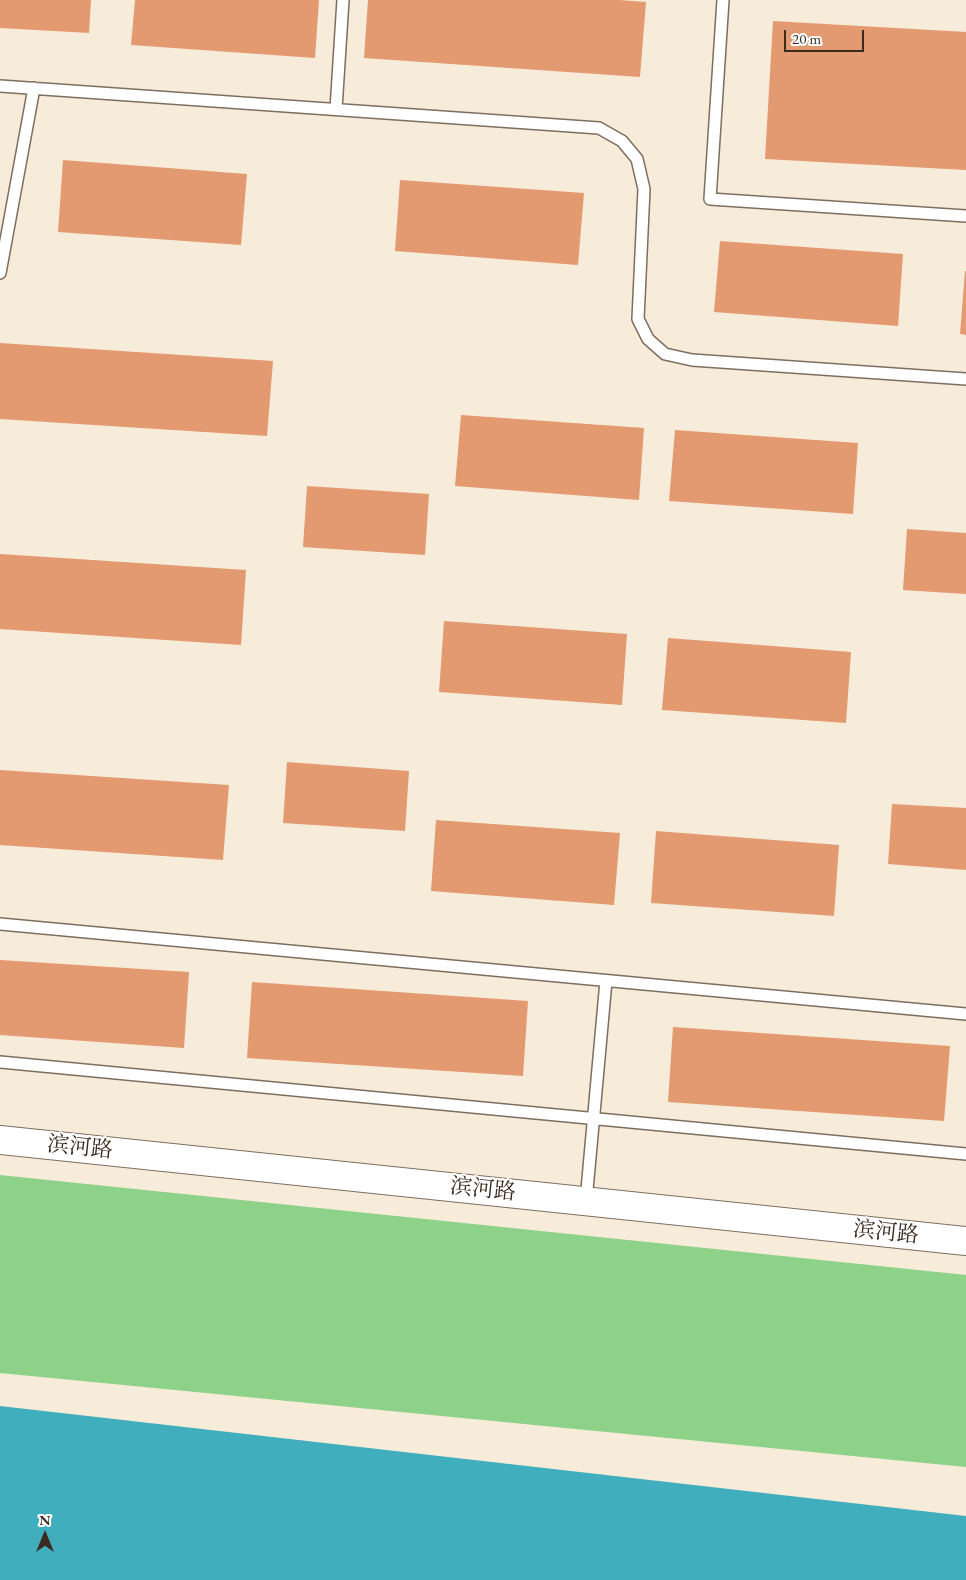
<!DOCTYPE html>
<meta charset="utf-8">
<style>
body{margin:0}
#map{position:relative;width:966px;height:1580px;overflow:hidden;background:#f7ebd9;font-family:"EB Garamond",serif}
canvas{display:block}
.north{position:absolute;left:20px;top:1510px;width:50px;height:50px;-webkit-text-stroke:4px #fff;paint-order:stroke;rotate:0deg;font-size:14px;font-weight:700;line-height:20px;text-align:center;color:#3b2a1e}
.north::after{content:'';display:block;margin:auto;width:18px;height:22px;background:#3b2a1e;clip-path:polygon(50% 0,100% 100%,50% 72%,0 100%)}
.scale{position:absolute;left:784px;top:30px;width:80px;height:22px;box-sizing:border-box;border:2px solid #3b2a1e;border-top:0;padding-left:6px;font-size:15px;line-height:18px;white-space:nowrap;color:#3b2a1e;-webkit-text-stroke:4px #fff;paint-order:stroke}
</style>
<div id="map">
<canvas width="966" height="1580"></canvas>
<div class="north">N</div>
<div class="scale">20 m</div>
</div>
<script>
const context = document.querySelector('canvas').getContext('2d');
context.lineJoin = 'round';
function paint(path, color) {
  context.fillStyle = color;
  context.fill(path, 'evenodd');
}
function poly(rows) {
  const path = new Path2D();
  for (const r of rows) {
    path.moveTo(r[0], r[1]);
    for (let i = 2; i < r.length; i += 2) path.lineTo(r[i], r[i + 1]);
  }
  return path;
}
function stroke(path, color, width, dash) {
  context.strokeStyle = color;
  context.lineWidth = width;
  context.lineCap = dash ? 'butt' : 'round';
  context.setLineDash(dash || []);
  context.stroke(path);
}
function drawText(font, color, halo, rows, align = 'center') {
  context.font = font + ' "EB Garamond","Noto Serif SC",serif';
  context.lineWidth = 4;
  context.setLineDash([]);
  context.textBaseline = 'middle';
  context.strokeStyle = halo;
  context.fillStyle = color;
  for (const [text, x, y, turn = 0] of rows) {
    context.save();
    context.translate(x, y);
    context.rotate((+turn || 0) * Math.PI / 180);
    context.textAlign = isNaN(turn) ? turn : align;
    if (halo) context.strokeText(text, 0, 0);
    context.fillText(text, 0, 0);
    context.restore();
  }
}
paint(poly([
 [0,1175,966,1275,966,1467,0,1373]
]), '#8ed189');
paint(poly([
 [0,1406,966,1516,966,1580,0,1580]
]), '#40aebd');
paint(poly([
 [0,0,91,0,89,33,0,28],
 [135,0,319,0,315,58,131,45],
 [368,0,619,0,646,2,640,77,364,58],
 [773,21,966,32,966,170,765,159],
 [63,160,247,174,241,245,58,232],
 [400,180,584,193,578,265,395,251],
 [720,241,903,254,898,326,714,312],
 [965,271,966,271,966,335,960,334],
 [0,343,273,361,267,436,0,419],
 [461,415,644,428,639,500,455,486],
 [675,430,858,443,853,514,669,501],
 [307,486,429,494,425,555,303,547],
 [907,529,966,533,966,594,903,590],
 [0,554,246,570,241,645,0,629],
 [444,621,627,634,622,705,439,692],
 [668,638,851,652,846,723,662,710],
 [287,762,409,771,405,831,283,823],
 [0,770,229,785,223,860,0,845],
 [892,804,966,808,966,870,888,864],
 [436,820,620,833,614,905,431,891],
 [656,831,839,845,834,916,651,903],
 [0,960,189,972,184,1048,0,1035],
 [252,982,528,1001,523,1076,247,1058],
 [673,1027,950,1046,944,1121,668,1102]
]), '#e39a70');
const service = poly([
 [723,0,710,199,966,216],
 [0,86,599,128,622,141,637,159,644,189,638,319,648,339,665,354,692,360,966,379],
 [336,109,343,0],
 [0,273,34,88],
 [0,924,966,1014],
 [0,1062,966,1154],
 [586,1201,606,981]
]);
const tertiary = poly([
 [0,1140,966,1241]
]);
stroke(service, '#7d6e5f', 14);
stroke(tertiary, '#7d6e5f', 30);
stroke(service, '#fff', 11);
stroke(tertiary, '#fff', 28);
drawText('22px', '#3b2a1e', '#fff', [
 ["滨河路",80,1148,6],
 ["滨河路",483,1190,6],
 ["滨河路",886,1233,6]
]);
</script>
